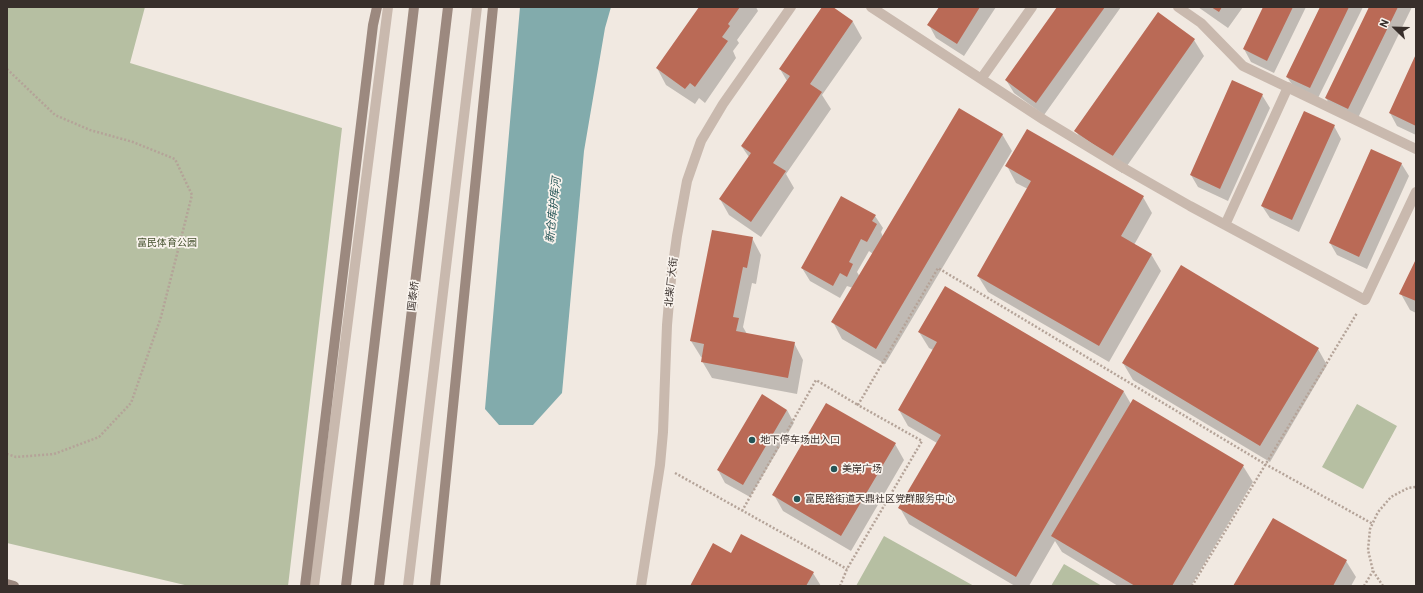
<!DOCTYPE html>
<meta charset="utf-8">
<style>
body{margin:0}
#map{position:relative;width:1423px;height:593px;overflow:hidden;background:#f1e9e1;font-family:Barlow,sans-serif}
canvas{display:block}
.frame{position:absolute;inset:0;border:8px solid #382f2b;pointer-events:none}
.north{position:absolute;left:1375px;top:8px;width:40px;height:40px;-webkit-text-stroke:3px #f9f3ed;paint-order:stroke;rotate:293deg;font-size:11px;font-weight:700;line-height:16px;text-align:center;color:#382f2b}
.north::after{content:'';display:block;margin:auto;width:14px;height:18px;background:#382f2b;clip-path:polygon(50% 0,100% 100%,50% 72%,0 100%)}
</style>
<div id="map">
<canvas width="1423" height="593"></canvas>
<div class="frame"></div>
<div class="north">N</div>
</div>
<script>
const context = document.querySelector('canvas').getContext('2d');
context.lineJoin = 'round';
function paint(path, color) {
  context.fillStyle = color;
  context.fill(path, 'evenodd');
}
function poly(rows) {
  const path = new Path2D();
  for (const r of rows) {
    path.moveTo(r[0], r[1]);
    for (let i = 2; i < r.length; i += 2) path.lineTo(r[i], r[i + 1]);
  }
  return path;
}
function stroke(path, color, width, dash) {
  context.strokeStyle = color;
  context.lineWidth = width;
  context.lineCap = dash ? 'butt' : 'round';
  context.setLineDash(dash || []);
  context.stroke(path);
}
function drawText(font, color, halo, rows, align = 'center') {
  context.font = font + ' Barlow,"Noto Sans SC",sans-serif';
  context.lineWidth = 3.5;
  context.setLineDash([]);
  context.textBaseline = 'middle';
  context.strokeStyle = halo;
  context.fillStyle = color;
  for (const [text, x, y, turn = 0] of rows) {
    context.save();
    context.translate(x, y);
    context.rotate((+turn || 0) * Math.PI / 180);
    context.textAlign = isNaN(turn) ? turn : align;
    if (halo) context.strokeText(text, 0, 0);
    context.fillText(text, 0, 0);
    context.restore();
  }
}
paint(poly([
 [7,7,145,7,130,63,342,128,288,586,189,586,7,543],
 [1357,404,1397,426,1363,489,1322,467],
 [884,536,974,586,856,586],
 [1064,564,1102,586,1051,586]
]), '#b6bfa2');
paint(poly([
 [520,7,611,7,605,28,584,151,562,393,533,425,499,425,485,409]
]), '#82abac');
paint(poly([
 [700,7,756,7,758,11,737,40,739,43,733,51,736,58,705,103,699,98,695,104,666,85,657,68],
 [823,7,831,7,853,22,862,38,822,95,831,109,786,174,794,188,761,237,729,215,720,199,749,157,742,147,787,81,780,69],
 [940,7,996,7,964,56,936,38,929,25],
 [1058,7,1121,7,1044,115,1014,93,1006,80],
 [1198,7,1243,7,1228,28],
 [1265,7,1306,7,1274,73,1251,62,1244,49],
 [1321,7,1363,7,1317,100,1295,89,1287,77],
 [1370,7,1412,7,1356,122,1333,111,1326,98],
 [1194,40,1204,56,1122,173,1085,147,1076,131],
 [1416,56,1416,135,1397,126,1390,113],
 [1262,95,1270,108,1228,201,1198,187,1191,175],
 [1334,126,1341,139,1299,232,1270,218,1262,206],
 [1002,134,1012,151,885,364,842,339,833,322,853,288,847,286,840,298,810,281,802,268,875,216,883,228,881,232,883,237],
 [869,251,873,254,860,277,857,272],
 [1401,163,1409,176,1367,269,1337,255,1330,243],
 [1007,166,1143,197,1152,213,1134,245,1151,254,1161,271,1109,362,988,292,978,276,1028,189,1016,183],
 [752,238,761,255,756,284,752,283,743,327,747,334,794,343,803,360,797,394,712,378,702,361,703,358,701,357,691,341],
 [1416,261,1416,313,1410,310,1401,294],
 [945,288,1124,392,1131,404,1133,400,1243,466,1253,482,1191,586,1118,586,1062,552,1055,541,1029,586,1015,586,909,524,900,508,937,443,908,426,899,410,933,350,929,348,919,332],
 [1318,349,1327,365,1270,462,1133,380,1123,363],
 [787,410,794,423,750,497,725,483,718,470],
 [895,444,904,460,851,551,783,511,774,495],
 [1273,519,1346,561,1356,577,1351,586,1234,586],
 [732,554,813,573,821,586,691,586]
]), '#0003');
paint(poly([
 [699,7,740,7,728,24,730,26,722,37,728,41,695,87,690,83,685,89,656,68],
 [822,7,833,7,853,21,810,84,822,92,773,163,786,171,751,222,719,199,751,153,741,146,790,76,779,69],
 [939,7,980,7,957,44,927,25],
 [1057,7,1105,7,1036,103,1005,80],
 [1211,7,1222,7,1219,12],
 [1263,7,1293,7,1267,61,1243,49],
 [1320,7,1349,7,1310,88,1286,77],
 [1369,7,1398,7,1348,109,1325,98],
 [1158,12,1195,39,1112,157,1074,131],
 [1416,54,1416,126,1389,113],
 [1232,80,1263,94,1220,189,1190,175],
 [959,108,1003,134,876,349,831,322],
 [1304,111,1335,125,1292,220,1261,206],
 [1027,129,1144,196,1121,236,1152,254,1099,346,977,276,1031,181,1005,166],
 [1371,149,1402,163,1359,257,1329,243],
 [841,196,876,215,872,221,877,224,867,242,861,239,849,262,853,264,847,277,840,273,833,286,801,268],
 [712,230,753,237,747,268,743,267,733,317,739,318,736,331,795,342,788,378,701,362,704,344,690,341],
 [1416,259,1416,301,1399,294],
 [1181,265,1319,348,1260,446,1122,363],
 [945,286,1124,391,1016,577,898,508,941,435,898,410,937,342,918,332],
 [762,394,787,410,743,485,717,470],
 [1133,399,1244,465,1172,586,1135,586,1051,536],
 [826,403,896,443,841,536,772,495],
 [1273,518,1347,560,1333,586,1233,586],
 [741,534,814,572,806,586,690,586,713,543,731,553]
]), '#ba6a56');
stroke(poly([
 [7,69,55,115,90,130,133,142,175,159,192,195,161,317,131,403,99,437,54,454,16,457,7,454],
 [675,473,847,569],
 [742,511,816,380,858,405],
 [840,586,847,569,922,441,858,405,938,268,1265,464,1373,524],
 [1192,586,1357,313],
 [1364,586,1373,571],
 [1383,586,1373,571,1368,550,1370,529,1378,512,1391,497,1408,488,1416,487]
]), '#b4a398', 2.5, [2, 2]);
stroke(poly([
 [314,586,388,7],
 [408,586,477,7]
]), '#c9b9ae', 10);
stroke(poly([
 [871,7,1044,120,1120,166,1190,206,1365,300,1416,192],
 [1178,7,1201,23,1243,66,1416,149],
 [981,79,1032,7],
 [1225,225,1288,87],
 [641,586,660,465,663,432,667,325,671,279,677,236,687,181,701,141,723,104,791,7]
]), '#c9b9ae', 10);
stroke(poly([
 [7,584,14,586],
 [305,586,373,25,377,7],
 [346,586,414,7],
 [379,586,448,7],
 [435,586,493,7]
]), '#9c897f', 10);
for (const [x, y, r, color] of [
 [752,440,4,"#255456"],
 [834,469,4,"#255456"],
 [797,499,4,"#255456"]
]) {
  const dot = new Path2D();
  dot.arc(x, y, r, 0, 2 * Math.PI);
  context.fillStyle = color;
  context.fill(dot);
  stroke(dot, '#f9f3ed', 1.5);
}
drawText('10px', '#485431', '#f9f3ed', [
 ["富民体育公园",167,243]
]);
drawText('10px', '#382f2b', '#f9f3ed', [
 ["北柴厂大街",671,282,-84],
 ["国泰桥",413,296,-83]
]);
drawText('10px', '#382f2b', '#f9f3ed', [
 ["地下停车场出入口",760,440],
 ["美岸广场",842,469],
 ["富民路街道天鼎社区党群服务中心",805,499]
], 'left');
drawText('italic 11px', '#255456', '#f9f3ed', [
 ["新仓库护库河",553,210,-84]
]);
</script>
